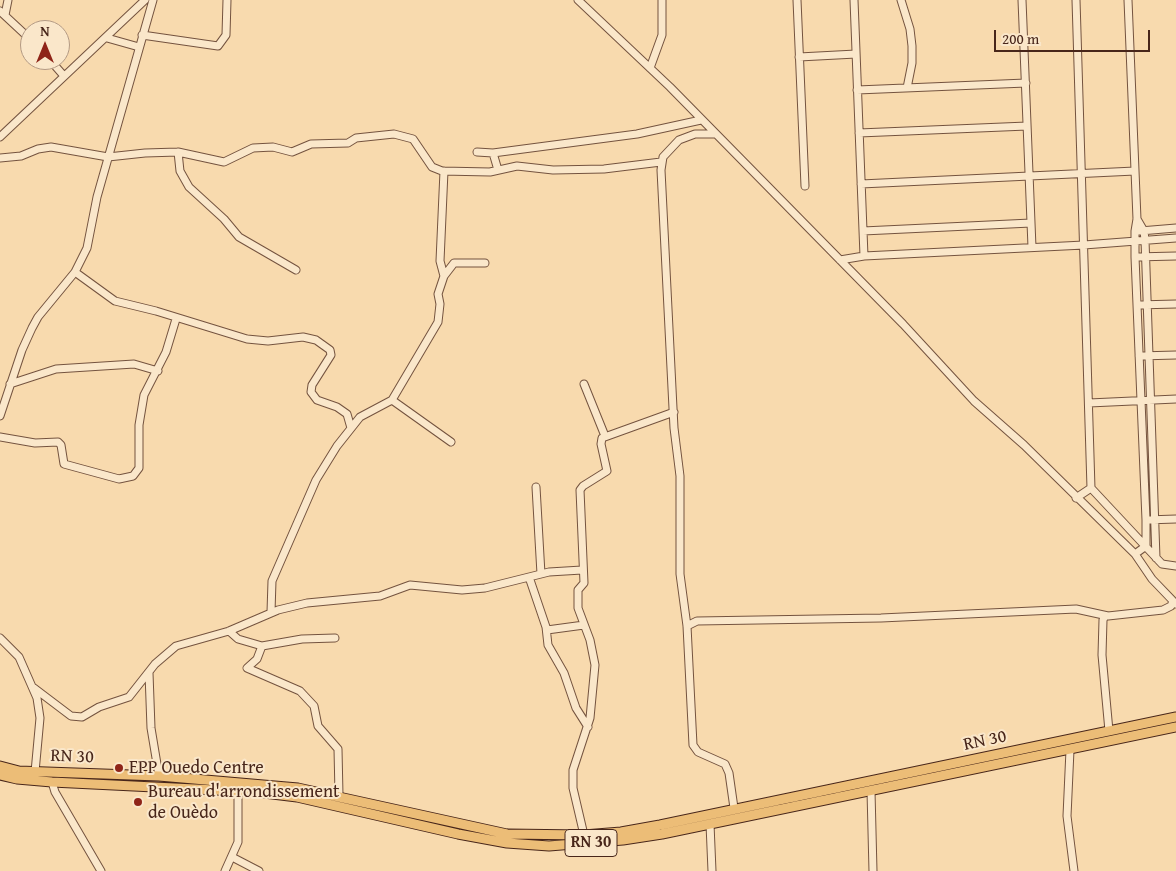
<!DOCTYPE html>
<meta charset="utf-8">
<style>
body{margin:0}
#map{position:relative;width:1176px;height:871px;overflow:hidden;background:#f8daae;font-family:"Gentium Book Plus",serif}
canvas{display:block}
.north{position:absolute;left:20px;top:20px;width:50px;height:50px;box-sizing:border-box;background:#fae7ca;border:1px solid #b39a84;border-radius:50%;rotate:0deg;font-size:14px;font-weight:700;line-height:20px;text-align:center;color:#48261a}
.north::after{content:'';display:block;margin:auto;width:18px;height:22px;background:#8f2418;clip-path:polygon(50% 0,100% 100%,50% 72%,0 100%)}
.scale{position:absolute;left:994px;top:30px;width:156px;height:22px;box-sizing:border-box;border:2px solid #48261a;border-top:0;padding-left:6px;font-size:15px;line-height:18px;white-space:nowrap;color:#48261a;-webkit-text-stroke:4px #fae7ca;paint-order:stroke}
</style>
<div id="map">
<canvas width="1176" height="871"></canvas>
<div class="north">N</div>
<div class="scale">200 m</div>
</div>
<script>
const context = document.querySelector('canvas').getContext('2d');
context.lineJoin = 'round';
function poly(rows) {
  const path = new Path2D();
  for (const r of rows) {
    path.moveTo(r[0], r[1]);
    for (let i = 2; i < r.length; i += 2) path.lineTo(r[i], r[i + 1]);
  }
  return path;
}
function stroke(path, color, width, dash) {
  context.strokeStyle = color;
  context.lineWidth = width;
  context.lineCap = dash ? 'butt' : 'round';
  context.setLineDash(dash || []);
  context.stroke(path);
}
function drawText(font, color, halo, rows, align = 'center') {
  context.font = font + ' "Gentium Book Plus",serif';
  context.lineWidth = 4;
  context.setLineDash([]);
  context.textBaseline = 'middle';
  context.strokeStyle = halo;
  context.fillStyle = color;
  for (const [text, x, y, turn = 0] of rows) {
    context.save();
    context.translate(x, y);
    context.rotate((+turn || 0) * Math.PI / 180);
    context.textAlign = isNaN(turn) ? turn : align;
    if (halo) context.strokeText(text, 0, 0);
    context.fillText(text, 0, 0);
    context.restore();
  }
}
const minor = poly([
 [578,0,670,87,903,324,974,401,1024,445,1135,554,1152,579,1176,604],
 [797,0,805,186],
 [854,0,864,256],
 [901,0,910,29,912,46,912,63,907,88],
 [1022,0,1032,247],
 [1076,0,1091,488,1162,564,1176,566],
 [1128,0,1137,219,1135,231,1135,257,1146,520,1146,546,1135,554],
 [0,11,30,39],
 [5,15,8,0],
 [142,35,218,46,226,35,227,0],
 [107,38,139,47],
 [799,57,856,54],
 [50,60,64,76],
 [650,68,662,35,662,0],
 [857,90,1026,83],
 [859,133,1027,126],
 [714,134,695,134,679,140,663,157,661,170,674,428,680,476,680,574,687,626,693,745,698,752,725,764,729,773,734,808],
 [0,137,145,0],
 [178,152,180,171,189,187,224,219,239,237,296,270],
 [477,152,493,153,498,170],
 [493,153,637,134,701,120],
 [0,158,21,156,38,149,51,147,108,157,145,153,178,152,224,162,253,148,273,147,292,152,311,144,348,143,356,138,394,134,413,139,432,167,442,171,490,172,517,166,553,170,604,169,661,162],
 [861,184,1135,171],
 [1137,219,1144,231,1145,240,1156,558],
 [863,231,1031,223],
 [1140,231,1176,228],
 [1135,257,1176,256],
 [840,260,864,256,1084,245,1176,238],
 [75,272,115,301,156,311,247,339,268,341,303,337,316,340,330,350,331,355,312,385,311,392,317,400,337,407,347,414,351,428],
 [444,276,454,263,485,263],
 [1137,305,1176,304],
 [1139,356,1176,355],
 [10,384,56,369,134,364,158,371],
 [584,384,605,436],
 [392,400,451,442],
 [1089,403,1176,399],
 [0,416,22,350,32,328,38,317,75,272,87,248,97,197,153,0],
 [0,437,35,443,58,442,61,445,64,464,119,479,133,476,139,468,139,425,144,395,166,352,176,319],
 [536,487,541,574],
 [1076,498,1091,488],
 [1146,520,1176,519],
 [529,577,546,627,548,645,564,673,576,708,588,727],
 [271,612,272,581,316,480,337,446,360,417,392,400,438,322,440,304,438,294,444,276,440,261,444,171],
 [1108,616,1105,616,1103,620,1102,655,1109,731],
 [687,626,697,621,881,618,1076,609,1108,616,1163,610,1171,606,1173,601],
 [547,630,584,625],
 [229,631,238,639,262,646,302,639,335,638],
 [0,638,19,657,37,698,40,718,35,772],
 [262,646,257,659,247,668,300,691,314,706,318,726,338,749,339,795],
 [149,673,151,728,159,776],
 [34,688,71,716,82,717,99,707,129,697,155,664,176,646,229,631,278,610,307,603,380,596,410,585,462,590,485,588,549,572,582,570],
 [1070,750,1067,816,1074,871],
 [52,782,55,792,101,871],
 [871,791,873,871],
 [710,824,712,871],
 [584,835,573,788,573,770,590,718,595,665,590,640,578,608,578,590,584,583,580,490,583,486,607,471,601,444,602,438,674,412],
 [232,857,259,871],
 [225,871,238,842,238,791]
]);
const major = poly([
 [0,766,19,771,159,776,298,788,507,834,584,835,621,832,660,825,1176,717],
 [0,775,17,779,52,782,256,792,297,797,458,834,507,843,549,846,623,840,662,834,1176,727]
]);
stroke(minor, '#74533f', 9);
stroke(major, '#48261a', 11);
stroke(minor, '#fae7ca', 7);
stroke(major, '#ecbd77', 9);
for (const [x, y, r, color] of [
 [119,768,5,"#8f2418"],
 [138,802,5,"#8f2418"]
]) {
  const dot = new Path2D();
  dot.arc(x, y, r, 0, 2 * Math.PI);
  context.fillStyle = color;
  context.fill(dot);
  stroke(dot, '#fae7ca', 2);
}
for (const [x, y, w] of [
 [591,843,52]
]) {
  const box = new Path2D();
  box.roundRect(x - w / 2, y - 13.5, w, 27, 4);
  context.fillStyle = '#fae7ca';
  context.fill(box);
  stroke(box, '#48261a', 1);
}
drawText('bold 16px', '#48261a', null, [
 ["RN 30",591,843]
]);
drawText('18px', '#48261a', '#fae7ca', [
 ["RN 30",985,741,-12],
 ["RN 30",72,757,2]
]);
drawText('18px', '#48261a', '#fae7ca', [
 ["EPP Ouedo Centre",129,768],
 ["Bureau d'arrondissement",148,792],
 ["de Ouèdo",148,813]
], 'left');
</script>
